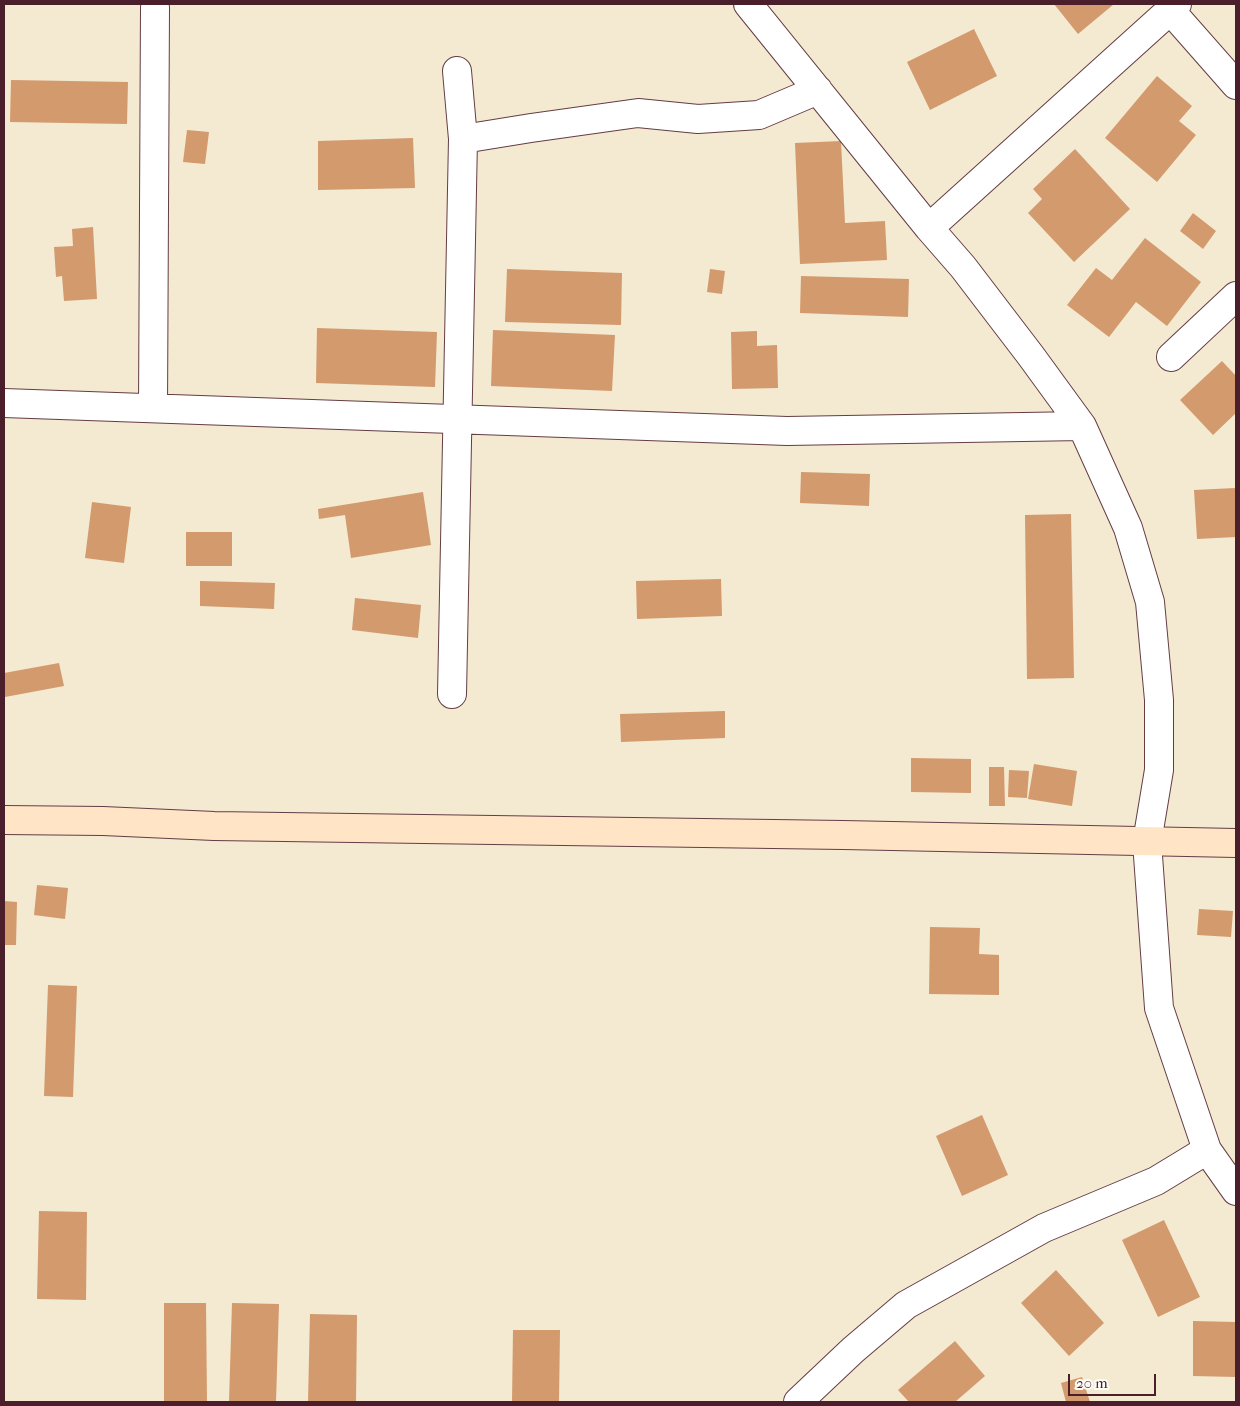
<!DOCTYPE html>
<style>
body{margin:0}
#map{position:relative;width:1240px;height:1406px;overflow:hidden;background:#f4e9d1;font-family:"IM FELL French Canon",serif}
canvas{display:block}
.frame{position:absolute;inset:0;border:5px solid #4a1f2b;pointer-events:none}
.scale{position:absolute;left:1068px;top:1374px;width:88px;height:22px;box-sizing:border-box;border:2px solid #4a1f2b;border-top:0;padding-left:6px;font-size:15px;line-height:18px;white-space:nowrap;color:#4a1f2b;-webkit-text-stroke:4px #fdfcf7;paint-order:stroke}
</style>
<div id="map">
<canvas width="1240" height="1406"></canvas>
<div class="frame"></div>
<div class="scale">20 m</div>
</div>
<script>
const context = document.querySelector('canvas').getContext('2d');
context.lineJoin = 'round';
function paint(path, color) {
  context.fillStyle = color;
  context.fill(path, 'evenodd');
}
function poly(rows) {
  const path = new Path2D();
  for (const r of rows) {
    path.moveTo(r[0], r[1]);
    for (let i = 2; i < r.length; i += 2) path.lineTo(r[i], r[i + 1]);
  }
  return path;
}
function stroke(path, color, width, dash) {
  context.strokeStyle = color;
  context.lineWidth = width;
  context.lineCap = dash ? 'butt' : 'round';
  context.setLineDash(dash || []);
  context.stroke(path);
}
paint(poly([
 [1054,4,1114,4,1078,34],
 [974,29,997,76,930,110,907,62],
 [1157,76,1192,106,1179,121,1196,135,1157,182,1105,138],
 [11,80,128,82,127,124,10,122],
 [187,130,209,132,205,164,183,162],
 [413,138,415,188,318,190,318,141],
 [841,141,845,223,885,221,887,260,800,264,795,143],
 [1075,149,1130,209,1074,262,1028,213,1042,199,1033,189],
 [1193,213,1216,231,1203,249,1180,231],
 [93,227,97,299,64,301,62,276,56,277,54,247,73,246,72,229],
 [1145,238,1201,282,1167,326,1136,302,1109,337,1067,305,1096,268,1112,280],
 [507,269,622,273,621,325,505,322],
 [710,269,725,271,722,294,707,292],
 [801,276,909,279,908,317,800,313],
 [317,328,437,332,435,387,316,383],
 [493,330,615,335,612,391,491,386],
 [757,331,757,346,777,345,778,388,732,389,731,332],
 [1222,361,1236,376,1236,413,1213,435,1180,400],
 [801,472,870,474,869,506,800,503],
 [1235,488,1236,537,1197,539,1194,490],
 [423,492,431,545,351,558,345,515,319,519,318,509],
 [92,502,131,507,124,563,85,558],
 [1071,514,1074,678,1027,679,1025,515],
 [186,532,232,532,232,566,186,566],
 [721,579,722,616,637,619,636,581],
 [200,581,275,583,274,609,200,606],
 [355,598,421,605,418,638,352,630],
 [59,663,64,686,5,697,4,673],
 [725,711,725,738,621,742,620,714],
 [911,758,971,759,971,793,911,792],
 [1034,764,1077,771,1072,806,1028,799],
 [989,767,1004,767,1005,806,989,806],
 [1009,770,1029,771,1027,798,1008,797],
 [37,885,68,888,65,919,34,915],
 [4,901,17,902,16,945,4,945],
 [1199,909,1233,911,1231,937,1197,935],
 [930,927,980,928,979,954,999,955,999,995,929,994],
 [48,985,77,986,73,1097,44,1096],
 [982,1115,1008,1175,962,1196,936,1136],
 [39,1211,87,1212,86,1300,37,1299],
 [1164,1220,1200,1297,1158,1317,1122,1240],
 [1056,1270,1104,1323,1069,1356,1021,1303],
 [164,1303,206,1303,207,1402,164,1402],
 [232,1303,279,1304,276,1402,229,1402],
 [310,1314,357,1315,356,1402,308,1402],
 [1193,1321,1236,1322,1236,1377,1193,1376],
 [513,1330,560,1330,559,1402,512,1402],
 [955,1341,985,1376,955,1402,909,1402,898,1390],
 [1082,1377,1090,1402,1066,1402,1061,1383]
]), '#d39a6d');
const street = poly([
 [748,4,929,228,963,267,1031,356,1082,426,1128,528,1150,602,1159,700,1159,770,1147,842,1159,1008,1207,1150,1236,1191],
 [1170,10,1236,85],
 [463,139,531,128,638,113,698,119,759,115,818,90],
 [929,228,1177,4],
 [1171,357,1236,296],
 [4,403,787,431,1082,426],
 [153,408,155,7],
 [452,694,463,139,457,71],
 [798,1402,853,1350,906,1305,1044,1228,1156,1181,1207,1150]
]);
const secondary = poly([
 [4,820,103,821,214,826,843,835,1236,843]
]);
stroke(street, '#643d44', 30);
stroke(secondary, '#643d44', 30);
stroke(street, '#fff', 28);
stroke(secondary, '#ffe4c6', 28);
</script>
